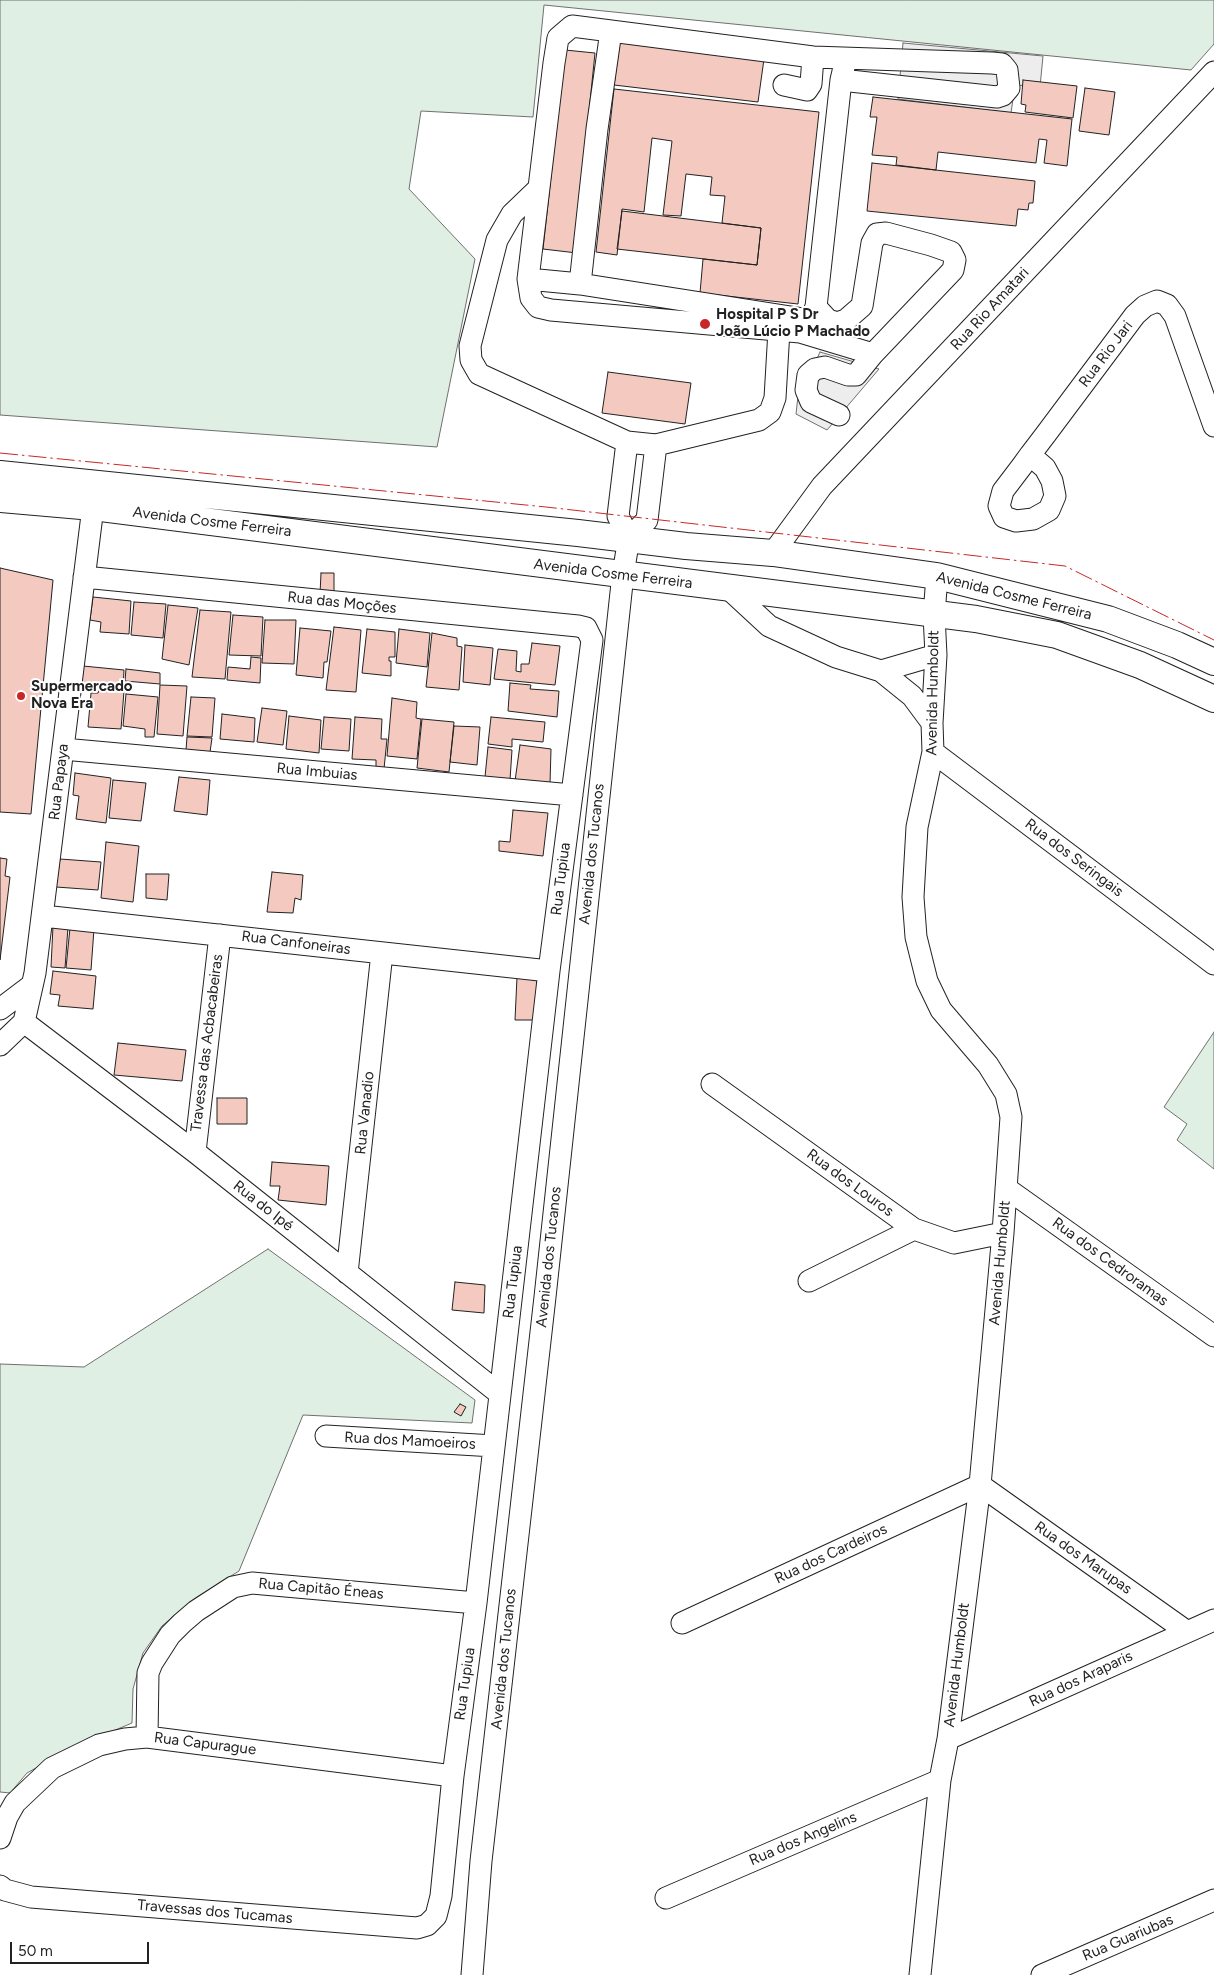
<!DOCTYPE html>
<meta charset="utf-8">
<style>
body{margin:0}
#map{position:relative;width:1214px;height:1975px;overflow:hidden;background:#fff;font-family:Figtree,sans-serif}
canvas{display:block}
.scale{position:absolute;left:10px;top:1942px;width:139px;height:22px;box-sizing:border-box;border:2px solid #222;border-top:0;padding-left:6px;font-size:15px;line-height:18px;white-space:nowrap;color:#222;-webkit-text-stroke:4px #fff;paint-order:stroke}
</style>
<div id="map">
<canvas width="1214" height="1975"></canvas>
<div class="scale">50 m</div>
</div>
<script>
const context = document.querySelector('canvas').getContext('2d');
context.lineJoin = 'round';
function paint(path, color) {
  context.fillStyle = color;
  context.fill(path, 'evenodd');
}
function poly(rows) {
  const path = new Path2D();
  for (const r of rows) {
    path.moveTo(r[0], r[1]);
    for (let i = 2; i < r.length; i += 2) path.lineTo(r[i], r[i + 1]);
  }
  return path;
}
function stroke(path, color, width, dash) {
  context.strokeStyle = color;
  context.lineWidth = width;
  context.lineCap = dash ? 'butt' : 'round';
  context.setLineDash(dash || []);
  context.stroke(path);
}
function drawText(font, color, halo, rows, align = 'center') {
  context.font = font + ' Figtree,sans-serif';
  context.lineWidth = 4;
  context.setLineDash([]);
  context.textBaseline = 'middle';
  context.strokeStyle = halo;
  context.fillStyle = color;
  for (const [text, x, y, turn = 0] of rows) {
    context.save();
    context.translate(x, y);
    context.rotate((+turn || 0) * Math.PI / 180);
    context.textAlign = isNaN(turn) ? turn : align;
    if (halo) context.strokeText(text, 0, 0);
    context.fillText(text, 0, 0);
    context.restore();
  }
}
const green = poly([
 [0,0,1214,0,1214,44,1191,70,544,5,533,117,421,111,409,189,475,259,437,447,0,415,0,0],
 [1214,1032,1214,1169,1177,1140,1187,1124,1164,1107,1214,1032],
 [268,1249,475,1400,472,1423,303,1415,239,1571,194,1599,162,1626,143,1653,133,1689,132,1723,68,1750,27,1773,10,1793,0,1792,0,1364,84,1367,268,1249]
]);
paint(green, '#e0efe3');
stroke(green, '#6f6f6f', 1);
const parking = poly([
 [903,43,1043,56,1040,87,1015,85,1011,113,898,99,903,43],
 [820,352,879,369,827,430,796,414,801,369,815,363,820,352]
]);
paint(parking, '#ededed');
stroke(parking, '#6f6f6f', 1);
const building = poly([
 [620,41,764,59,758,102,614,85,620,41],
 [565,50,595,53,583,170,577,253,543,249,565,50],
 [1023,80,1077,86,1073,118,1025,112,1026,105,1021,104,1023,80],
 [1085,88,1115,92,1109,135,1079,131,1085,88],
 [614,89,819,112,798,304,700,293,703,259,757,265,761,228,722,223,725,196,710,195,712,177,686,174,681,216,663,215,672,141,652,138,644,212,622,209,617,255,596,252,614,89],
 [873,97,1072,119,1067,166,1044,163,1047,140,1039,139,1036,163,938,152,936,170,896,165,897,157,872,155,877,117,870,117,873,97],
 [872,163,1035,181,1033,203,1029,203,1028,210,1018,209,1016,226,867,211,872,163],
 [622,211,761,228,757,265,617,249,622,211],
 [608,372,691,383,685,424,602,413,608,372],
 [0,568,53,580,31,814,0,812,0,568],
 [321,573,334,573,334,595,320,594,321,573],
 [93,597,131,601,129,634,100,632,101,622,90,620,93,597],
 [134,602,166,604,163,638,131,635,134,602],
 [168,605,198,608,189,665,162,659,168,605],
 [200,610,231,612,225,679,192,677,200,610],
 [233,615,263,617,261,656,229,655,233,615],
 [265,620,296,620,294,664,262,663,265,620],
 [334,627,361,630,356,692,326,690,334,627],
 [300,628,331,631,327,662,324,662,323,678,296,675,300,628],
 [367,629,395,632,395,657,389,657,389,661,391,661,391,676,362,673,367,629],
 [399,629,430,633,427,667,396,663,399,629],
 [432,633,457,638,457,646,462,647,459,690,426,687,432,633],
 [532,643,560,646,555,685,494,679,498,649,517,651,516,671,521,672,521,664,529,664,532,643],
 [465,645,493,648,490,685,463,682,465,645],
 [251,657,261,658,260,683,227,680,228,667,250,669,251,657],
 [83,666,124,670,123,689,82,684,83,666],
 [126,669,160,673,160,684,125,681,126,669],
 [510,683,531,685,530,689,559,691,557,717,508,711,510,683],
 [160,685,187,686,183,736,157,734,160,685],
 [100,688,124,691,121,729,88,727,91,693,98,693,100,688],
 [126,694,158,697,154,737,145,737,145,729,123,726,126,694],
 [191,697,215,698,212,737,187,736,191,697],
 [392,698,417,702,416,718,421,719,417,759,387,756,392,698],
 [262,708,287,711,283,745,257,742,262,708],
 [222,714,255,718,254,742,220,739,222,714],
 [289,716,321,720,319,753,286,749,289,716],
 [324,717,351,719,349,751,321,749,324,717],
 [355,717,382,719,381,739,387,739,384,769,376,768,376,760,352,759,355,717],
 [491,717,545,722,543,742,512,739,512,747,488,744,491,717],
 [422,719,454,722,449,772,417,768,422,719],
 [454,726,480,727,477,765,450,762,454,726],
 [187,737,212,738,210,752,186,750,187,737],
 [520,745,551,749,550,784,515,781,520,745],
 [488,747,512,750,510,780,485,777,488,747],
 [75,773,111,778,106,823,76,819,79,796,73,795,75,773],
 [179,777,210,780,207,815,174,811,179,777],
 [113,780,146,783,141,821,109,818,113,780],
 [513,810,548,813,543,856,499,851,499,841,510,842,513,810],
 [106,842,139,846,133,902,101,898,106,842],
 [0,858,7,859,5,876,10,877,0,960,0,858],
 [60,859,101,862,98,890,56,887,60,859],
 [272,872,303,875,301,900,295,898,293,913,267,912,272,872],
 [146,874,169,874,167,900,146,898,146,874],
 [53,926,68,927,65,968,51,967,53,926],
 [70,928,94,929,91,970,66,968,70,928],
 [53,971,96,976,93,1009,58,1006,60,995,50,994,53,971],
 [517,977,537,979,535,1020,515,1020,517,977],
 [118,1043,186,1050,182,1081,114,1075,118,1043],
 [217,1098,247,1098,247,1124,217,1124,217,1098],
 [272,1162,329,1166,326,1205,278,1200,280,1186,270,1186,272,1162],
 [455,1282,485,1285,484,1313,452,1310,455,1282],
 [460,1404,466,1407,461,1416,454,1412,460,1404]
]);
paint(building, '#f3c9c0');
stroke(building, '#222', 1);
const minor = poly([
 [841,80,997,97,1003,95,1009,88,1007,70,1002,64,992,63,813,57,572,26,558,38,554,63,528,279,531,298,538,307,551,310,800,332,810,320,816,307,841,80,846,59],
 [784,85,807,90,811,84,813,57],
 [538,189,512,214,497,240,470,346,471,360,479,374,627,442,656,445,759,420,770,412,775,398,779,330],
 [528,279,580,284,597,129,611,31],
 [580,284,810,320],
 [816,307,828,320,837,323,846,320,862,306,872,243,877,234,886,233,931,245,951,252,955,260,953,270,873,354,856,375,848,375,825,367,815,369,808,375,806,390,811,402,839,415],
 [800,332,873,354],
 [627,442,618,516,629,538],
 [1030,455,1045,468,1052,481,1055,496,1049,510,1033,519,1016,521,1004,517,999,506,1003,491,1022,466,1030,455,1046,434,1135,315,1145,306,1157,301,1167,305,1175,316,1214,426],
 [629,538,647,520,656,445],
 [773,553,822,486,1214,72],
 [729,589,769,626,836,657,881,671,912,696,932,723],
 [881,671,936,655],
 [63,749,572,795],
 [933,752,1214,964],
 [43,916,549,971],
 [0,1009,32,985],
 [24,1022,195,1152,500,1394],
 [0,1045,24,1022,35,973,93,507],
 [712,1084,914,1229,954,1243,1003,1233],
 [195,1152,220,935],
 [1006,1188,1214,1336],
 [347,1273,382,953],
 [809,1281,914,1229],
 [326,1436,494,1446],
 [682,1623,980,1485,1186,1631],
 [147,1737,148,1673,152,1663,170,1635,182,1623,196,1611,233,1587,252,1583,476,1603],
 [948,1739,1214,1620],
 [0,1838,7,1817,15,1803,52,1768,99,1745,125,1739,147,1737,453,1776],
 [0,1886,5,1890,31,1897,417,1928,427,1925,436,1916,441,1896,453,1776,476,1603,549,971,592,640,586,628,578,626,84,577],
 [666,1898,940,1780],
 [472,1975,481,1861,545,1297,623,574,629,538],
 [920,1975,940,1780,948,1739,980,1485,1003,1233,1011,1117,1006,1094,988,1065,941,1010,927,981,916,937,913,897,917,827,933,752,932,723,936,655,934,615,937,576],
 [1042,1975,1214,1900]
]);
const major = poly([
 [0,474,578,533,686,546,773,553,937,576,1108,619,1177,645,1214,662],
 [0,499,93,507,976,619,1057,635,1140,665,1214,699]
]);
stroke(minor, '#222', 23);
stroke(major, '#222', 28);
stroke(minor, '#fff', 21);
stroke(major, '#fff', 26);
stroke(poly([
 [0,453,546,507,1065,566,1214,640]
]), '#c62828', 1, [18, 4, 2.5, 4]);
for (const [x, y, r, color] of [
 [705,324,6,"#c62828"],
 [21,696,5,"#c62828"]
]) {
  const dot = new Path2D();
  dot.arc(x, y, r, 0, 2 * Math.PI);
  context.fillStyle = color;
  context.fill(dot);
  stroke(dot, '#fff', 2);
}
drawText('15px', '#222', '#fff', [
 ["Rua Rio Amatari",990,309,-47],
 ["Rua Rio Jari",1106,354,-53],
 ["Avenida Cosme Ferreira",212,522,7],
 ["Avenida Cosme Ferreira",613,574,7],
 ["Avenida Cosme Ferreira",1014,596,14],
 ["Rua das Moções",342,603,6],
 ["Avenida Humboldt",933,693,-89],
 ["Rua Imbuias",317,772,5],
 ["Rua Papaya",59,782,-83],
 ["Avenida dos Tucanos",592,854,-84],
 ["Rua dos Seringais",1074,858,37],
 ["Rua Tupiua",561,879,-83],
 ["Rua Canfoneiras",296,943,7],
 ["Travessa das Acbacabeiras",207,1043,-83],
 ["Rua Vanadio",365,1113,-84],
 ["Rua dos Louros",850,1183,36],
 ["Rua do Ipé",263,1206,38],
 ["Avenida dos Tucanos",549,1257,-84],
 ["Rua dos Cedroramas",1110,1262,36],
 ["Avenida Humboldt",1000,1263,-85],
 ["Rua Tupiua",513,1282,-83],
 ["Rua dos Mamoeiros",410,1441,3],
 ["Rua dos Cardeiros",831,1554,-25],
 ["Rua dos Marupas",1083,1558,35],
 ["Rua Capitão Éneas",321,1589,5],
 ["Avenida dos Tucanos",504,1659,-84],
 ["Avenida Humboldt",957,1665,-83],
 ["Rua dos Araparis",1081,1679,-25],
 ["Rua Tupiua",465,1684,-82],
 ["Rua Capurague",205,1744,7],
 ["Rua dos Angelins",803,1839,-23],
 ["Travessas dos Tucamas",215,1912,5],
 ["Rua Guariubas",1128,1938,-23]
]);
drawText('bold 15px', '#222', '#fff', [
 ["Hospital P S Dr",716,315],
 ["João Lúcio P Machado",716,332],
 ["Supermercado",31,687],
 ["Nova Era",31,704]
], 'left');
</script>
